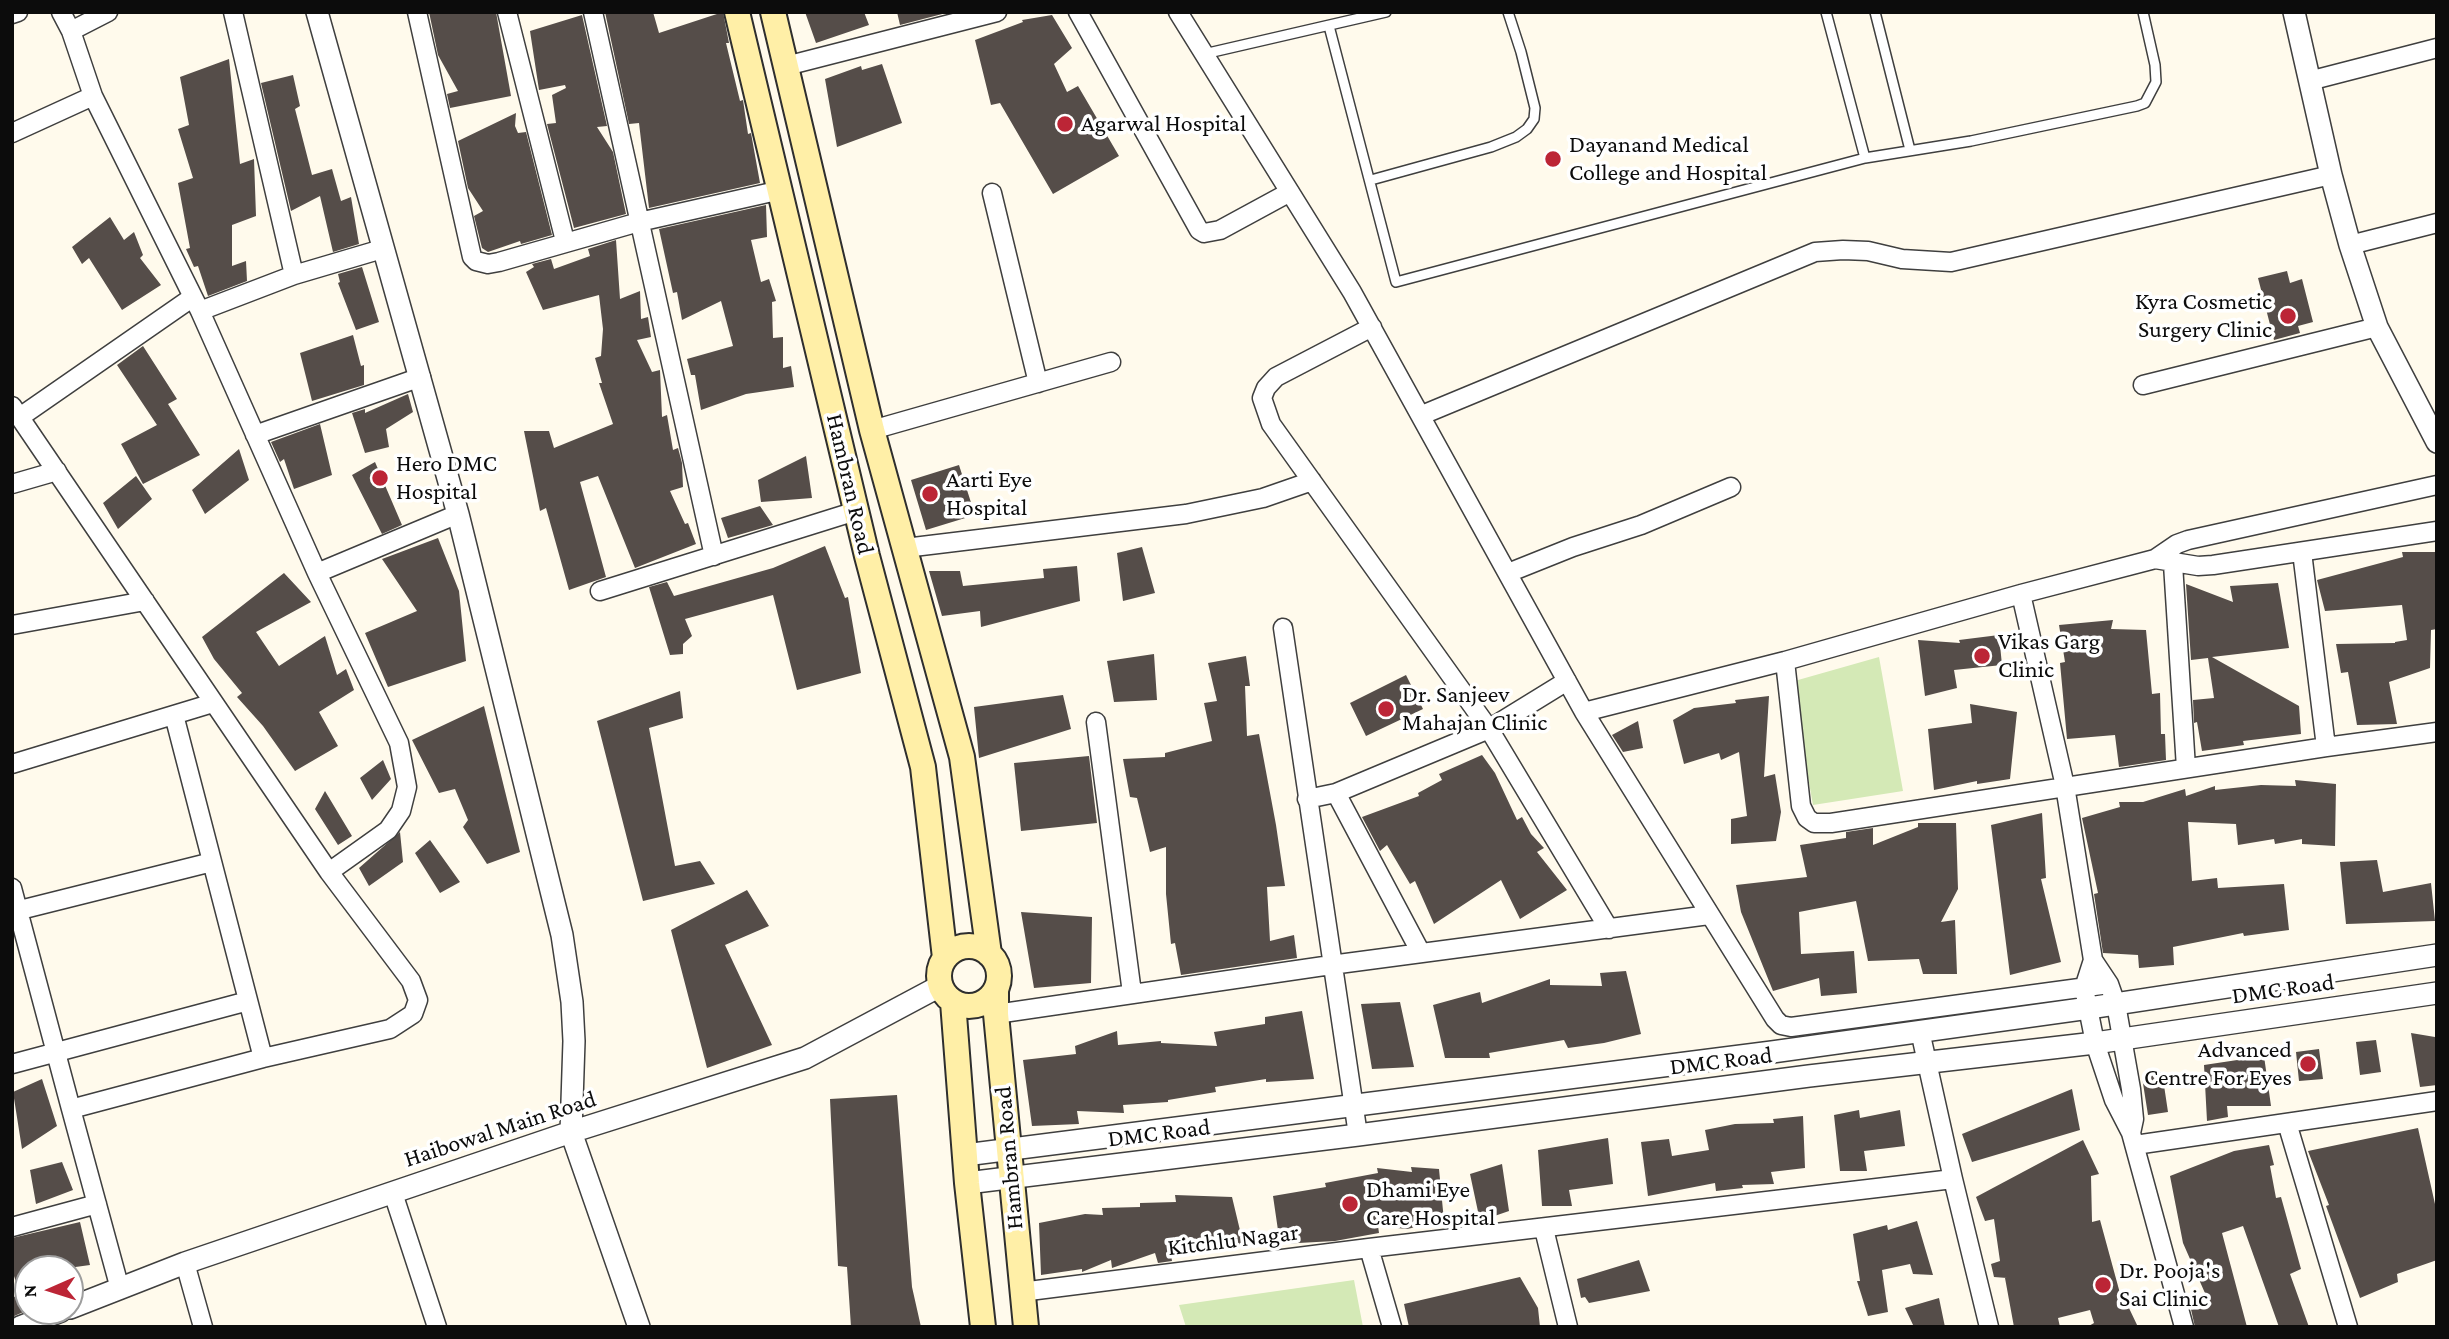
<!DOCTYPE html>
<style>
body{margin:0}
#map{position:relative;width:2449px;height:1339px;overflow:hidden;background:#fffaec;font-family:"Crimson Pro",serif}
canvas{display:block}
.frame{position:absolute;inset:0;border:14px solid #0c0c0c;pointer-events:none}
.north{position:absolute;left:14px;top:1255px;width:70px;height:70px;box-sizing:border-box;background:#fff;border:2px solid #9e9e9e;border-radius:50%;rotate:267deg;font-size:19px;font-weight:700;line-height:28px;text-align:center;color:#0c0c0c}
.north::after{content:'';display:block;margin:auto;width:24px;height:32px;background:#bc2536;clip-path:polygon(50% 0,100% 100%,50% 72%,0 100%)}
</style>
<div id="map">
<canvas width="2449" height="1339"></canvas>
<div class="frame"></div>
<div class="north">N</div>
</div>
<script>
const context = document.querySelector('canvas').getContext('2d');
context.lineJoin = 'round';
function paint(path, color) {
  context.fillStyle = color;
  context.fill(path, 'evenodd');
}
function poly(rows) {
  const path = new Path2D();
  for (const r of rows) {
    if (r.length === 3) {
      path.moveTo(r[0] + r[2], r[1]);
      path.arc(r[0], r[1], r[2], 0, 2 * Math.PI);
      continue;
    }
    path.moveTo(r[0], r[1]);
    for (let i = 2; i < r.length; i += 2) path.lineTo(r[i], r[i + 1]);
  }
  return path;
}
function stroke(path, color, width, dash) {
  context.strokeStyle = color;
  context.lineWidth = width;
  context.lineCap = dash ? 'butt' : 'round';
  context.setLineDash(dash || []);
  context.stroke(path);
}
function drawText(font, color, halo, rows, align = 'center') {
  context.font = font + ' "Crimson Pro",serif';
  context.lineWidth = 7;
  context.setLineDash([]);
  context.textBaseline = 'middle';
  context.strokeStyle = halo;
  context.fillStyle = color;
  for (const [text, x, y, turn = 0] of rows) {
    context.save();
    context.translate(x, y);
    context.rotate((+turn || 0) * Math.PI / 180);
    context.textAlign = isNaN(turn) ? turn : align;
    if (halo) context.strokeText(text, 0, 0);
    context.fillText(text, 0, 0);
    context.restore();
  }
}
paint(poly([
 [1879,657,1903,791,1813,805,1791,682],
 [1354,1280,1363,1327,1186,1327,1179,1305]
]), '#d4e9b6');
paint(poly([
 [429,12,496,12,511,96,450,108,447,94,458,91,438,55],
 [605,12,653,12,659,33,723,12,729,43,726,43,740,101,743,100,748,134,751,133,760,183,649,208,639,123,629,124],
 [805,12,864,12,869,25,816,43],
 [897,12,950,12,900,25],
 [582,15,607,126,597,127,613,152,626,214,574,228,547,124,556,123,552,95,566,88,565,85,539,90,530,31],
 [1052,15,1072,48,1054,64,1067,92,1078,86,1119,156,1053,194,1000,103,991,105,975,40,1023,22,1022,20],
 [229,59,240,164,254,159,256,216,232,225,232,266,246,261,247,281,208,296,198,266,194,267,186,249,190,248,178,183,193,178,178,129,189,125,180,77],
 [882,64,902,123,837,147,825,79,861,66,862,70],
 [293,75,300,106,295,109,312,175,332,169,341,201,351,197,359,244,333,252,320,196,291,211,261,83],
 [516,113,515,126,518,133,526,132,552,235,521,244,520,241,488,252,482,248,474,216,483,211,468,188,458,141],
 [766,205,767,237,751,240,761,282,769,279,776,301,772,302,773,338,783,337,783,368,791,366,794,387,746,394,701,410,695,375,691,375,687,359,733,346,721,301,682,320,677,292,673,293,659,229],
 [110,217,124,240,134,232,143,255,140,258,161,285,122,310,89,258,82,264,72,247],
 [616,240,620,299,640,291,641,319,648,317,651,337,637,340,652,372,660,370,662,417,667,415,673,450,678,448,682,463,683,487,670,491,685,524,688,523,696,544,635,568,598,476,580,482,606,577,569,590,546,508,540,511,524,431,549,431,554,448,613,424,599,383,602,383,595,358,601,356,603,329,599,295,543,310,526,272,534,267,532,264,551,259,554,269,590,256,588,249],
 [362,267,379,322,356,330,338,283,340,282,338,274],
 [2287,271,2290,283,2302,279,2313,322,2298,326,2300,333,2274,340,2258,278],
 [353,335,361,366,364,365,364,385,312,401,300,353],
 [143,346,177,399,168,404,200,455,143,484,121,444,157,425,117,365],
 [408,394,413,412,386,429,389,447,365,453,352,413,365,409,365,413],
 [320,424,332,475,294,489,284,459,280,462,271,442],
 [239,449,249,480,205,514,192,490],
 [806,456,812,498,761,502,758,480],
 [375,462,402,525,382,534,352,475],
 [959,465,975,515,926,530,911,480],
 [136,476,152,499,118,529,103,503],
 [760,506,773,525,728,538,721,518],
 [438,538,459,591,466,661,388,687,365,633,417,611,382,559],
 [825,546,845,598,848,597,861,673,797,690,773,595,685,619,692,636,683,644,683,654,670,655,649,587,667,582,674,596,773,568],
 [1142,547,1155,593,1123,601,1117,553],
 [2402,552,2437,552,2437,629,2431,630,2430,668,2389,682,2397,724,2357,725,2348,672,2341,673,2336,644,2395,643,2395,642,2407,640,2402,605,2325,611,2317,580,2403,557],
 [1077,566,1080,601,981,627,980,611,942,616,929,571,960,571,963,586,1044,578,1043,569],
 [284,573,311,602,256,632,279,666,325,636,337,675,346,669,354,690,319,712,338,746,295,771,263,726,237,697,242,693,214,659,202,637],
 [2278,583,2289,648,2212,657,2299,706,2301,734,2243,741,2244,745,2202,751,2197,722,2194,723,2193,700,2214,698,2208,658,2191,660,2186,584,2233,602,2230,586],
 [2113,620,2111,629,2146,630,2152,694,2160,693,2161,734,2165,734,2166,760,2119,767,2115,735,2067,739,2060,663,2065,662,2059,625],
 [1999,635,2002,665,1954,670,1957,688,1925,696,1918,640,1960,643,1959,640],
 [1154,654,1157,700,1114,702,1107,661],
 [1246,656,1250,686,1245,686,1247,736,1259,734,1276,825,1285,886,1267,887,1270,941,1294,935,1297,958,1181,975,1175,943,1171,944,1166,894,1166,847,1150,852,1137,798,1130,797,1123,759,1165,757,1165,753,1212,741,1204,703,1217,701,1208,663],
 [1406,675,1423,709,1366,736,1350,703],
 [680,691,683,718,649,728,675,866,700,861,715,884,643,901,597,721],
 [1063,695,1071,729,979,758,974,707],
 [1769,696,1764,777,1775,774,1781,812,1776,841,1731,844,1731,819,1747,816,1739,752,1721,760,1719,753,1684,764,1673,720,1694,708,1736,703,1735,700],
 [1970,704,2017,712,2010,779,1977,784,1977,781,1934,790,1928,729,1972,723],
 [484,706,520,852,487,864,463,827,468,820,455,789,439,793,412,740],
 [1638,721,1643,748,1623,752,1612,735],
 [1482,755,1495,773,1517,820,1522,817,1531,834,1544,848,1537,852,1567,890,1520,919,1501,880,1434,924,1415,881,1410,884,1387,845,1380,851,1362,817,1419,796,1418,793,1442,780,1439,774],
 [1089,756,1097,823,1021,831,1014,763],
 [383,760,391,779,372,800,360,778],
 [2295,780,2336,784,2335,846,2302,844,2302,839,2275,844,2274,839,2238,845,2236,824,2188,822,2192,881,2217,878,2218,888,2284,884,2289,930,2244,936,2243,933,2173,947,2174,965,2139,968,2138,955,2103,953,2094,894,2098,893,2082,818,2120,807,2119,802,2143,802,2185,789,2186,796,2215,786,2215,790,2261,785,2296,786],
 [325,791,352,836,338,845,315,809],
 [2042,813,2046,878,2041,879,2061,962,2010,975,1991,825],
 [1918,823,1956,823,1958,889,1941,922,1955,920,1957,974,1923,974,1919,959,1868,961,1856,901,1799,912,1801,954,1854,951,1857,993,1821,996,1819,978,1773,991,1741,912,1736,885,1807,877,1800,845,1846,838,1846,832,1873,828,1873,845,1918,827],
 [400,832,403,862,369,886,359,868],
 [430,840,460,882,440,893,415,853],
 [2377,860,2383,892,2431,883,2435,921,2346,924,2340,862],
 [747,890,769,926,725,945,772,1045,707,1068,671,930],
 [1021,912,1092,917,1091,983,1034,988],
 [1626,971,1641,1034,1604,1043,1568,1048,1564,1040,1489,1053,1490,1058,1445,1058,1433,1005,1480,992,1482,1003,1550,979,1550,985,1602,986,1600,973],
 [1400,1002,1414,1067,1372,1069,1361,1004],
 [1302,1011,1314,1079,1266,1082,1266,1079,1215,1087,1216,1092,1168,1100,1168,1102,1123,1105,1124,1113,1077,1111,1079,1124,1032,1126,1023,1060,1076,1054,1075,1046,1117,1031,1118,1045,1161,1041,1161,1043,1217,1046,1214,1032,1265,1024,1265,1017],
 [2411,1033,2435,1037,2437,1085,2420,1087],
 [2376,1040,2381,1072,2360,1075,2356,1042],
 [2319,1049,2323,1079,2299,1081,2296,1052],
 [2264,1056,2271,1106,2227,1106,2228,1117,2207,1121,2204,1065],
 [2162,1072,2168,1112,2148,1115,2142,1077],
 [42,1079,57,1126,22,1149,13,1092],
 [2072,1089,2080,1130,1972,1162,1962,1134],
 [897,1095,912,1287,921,1327,851,1327,847,1267,838,1266,830,1099],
 [1859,1110,1860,1118,1900,1110,1905,1146,1864,1151,1867,1171,1840,1171,1834,1115],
 [1803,1116,1805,1168,1771,1172,1774,1184,1742,1185,1743,1188,1716,1191,1715,1183,1648,1196,1641,1142,1669,1139,1672,1156,1709,1150,1705,1130,1735,1124,1774,1123,1773,1119],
 [2418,1128,2437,1213,2437,1260,2397,1274,2398,1282,2360,1298,2326,1206,2329,1205,2308,1151],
 [1608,1138,1613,1184,1569,1190,1572,1206,1542,1206,1538,1150],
 [2083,1140,2099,1174,2091,1176,2092,1222,2100,1220,2124,1308,2128,1306,2138,1327,2087,1327,2094,1323,2090,1310,2058,1318,2060,1327,2014,1327,2005,1278,2007,1278,1994,1277,1991,1264,2000,1261,1994,1219,1985,1221,1976,1197],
 [2269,1145,2274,1165,2270,1166,2276,1198,2281,1197,2301,1269,2290,1274,2309,1327,2279,1327,2243,1226,2222,1233,2247,1327,2195,1327,2190,1305,2208,1300,2183,1243,2170,1176,2234,1151],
 [62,1162,73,1190,36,1204,30,1170],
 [1502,1164,1509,1211,1480,1221,1470,1174],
 [1411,1167,1439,1169,1444,1221,1407,1229,1378,1226,1379,1233,1335,1241,1280,1244,1273,1196,1326,1187,1325,1183,1378,1173,1377,1168,1412,1172],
 [1175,1195,1232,1197,1244,1247,1205,1250,1205,1252,1170,1248,1172,1261,1158,1263,1155,1253,1112,1268,1111,1260,1082,1272,1082,1269,1041,1275,1039,1223,1085,1214,1103,1215,1102,1208,1140,1207,1140,1203,1176,1202],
 [1917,1221,1933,1275,1913,1274,1910,1264,1882,1270,1888,1312,1868,1316,1857,1281,1860,1281,1853,1234,1887,1225,1888,1230],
 [80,1222,90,1265,61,1269,28,1269,28,1310,12,1317,12,1298,20,1294,12,1270,12,1238],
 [1639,1260,1650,1291,1589,1303,1585,1297,1581,1298,1577,1279],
 [1520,1277,1538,1308,1540,1327,1409,1327,1404,1304],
 [1939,1298,1945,1327,1914,1327,1905,1308]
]), '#554d49');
const service = poly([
 [1826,12,1865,158],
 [1875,12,1910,150],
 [1329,26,1396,282,1865,158,1971,141,2137,106,2145,103,2156,82,2155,65,2143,12],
 [1204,54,1386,12],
 [1371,180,1491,147,1516,137,1527,129,1534,119,1535,108,1521,52,1508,12]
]);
const minor = poly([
 [61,12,71,31,108,12],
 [233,12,294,275],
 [417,12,472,257,476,261,488,264,499,262,639,222,781,190],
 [507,12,565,241],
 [593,12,714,556],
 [1078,12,1199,230,1204,233,1220,230,1290,192],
 [1178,12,1352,292,1584,712,1775,1019,1781,1025,1791,1027,2109,984],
 [12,14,18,12],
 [71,31,93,96,200,311,317,573,399,743,407,787,401,811,388,830,329,872],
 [786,66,997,12],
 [2309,81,2437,48],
 [12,133,93,96],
 [992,193,1038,383],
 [2350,245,2437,223],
 [200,311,294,275,382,249],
 [1372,327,1276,377,1266,388,1262,398,1271,424,1489,729,1609,929],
 [2143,385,2377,327],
 [12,406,329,872,411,981,418,1000,413,1014,390,1029,263,1058,71,1109,120,1289],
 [1422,415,1815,252,1843,250,1868,251,1902,259,1951,262,2331,175],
 [20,417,193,297],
 [872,430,1111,362],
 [255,435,421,377],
 [12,484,57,471],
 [905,548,1186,514,1263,498,1312,481],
 [2302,552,2326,747],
 [2155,559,2198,566,2213,565,2437,531],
 [2173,564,2186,768],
 [317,573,458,514],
 [1508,573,1573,547,1641,525,1731,487],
 [600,591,856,511],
 [2021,594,2065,786,2093,960],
 [12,625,145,601],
 [1283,628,1358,1135],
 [1785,661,1801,806,1807,818,1814,823,1831,823,2326,747,2437,732],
 [1584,712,1785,661,2021,594,2155,559,2177,544,2188,540,2437,485],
 [174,715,263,1058],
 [1096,722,1132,993],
 [12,764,213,703],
 [1336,793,1421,953],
 [1307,799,1336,793,1489,729,1567,681],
 [12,888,71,1109],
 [12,912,212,862],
 [996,1014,1331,965,1709,915],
 [12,1064,248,1001],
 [2287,1123,2348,1327],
 [2131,1133,2134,1119,2131,1089,2116,1004,2109,984,2093,960,2084,988,2095,1043,2114,1100,2131,1133,2184,1327],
 [2135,1145,2437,1101],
 [1953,1179,1989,1327],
 [393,1193,437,1327],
 [12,1227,97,1204],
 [1544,1229,1568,1327],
 [1369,1248,1392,1327],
 [185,1263,203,1327],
 [1021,1292,1369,1248,1953,1179,1920,1031]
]);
const tertiary = poly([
 [317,12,458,514,562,935,572,1002,574,1041,571,1132,639,1327],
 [2294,12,2331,175,2350,245,2377,327,2437,442],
 [965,1155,1772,1052,2089,1008,2437,955],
 [967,1183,1358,1135,1809,1076,2095,1043,2437,993],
 [70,1308,185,1263,571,1132,805,1058,940,986],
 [20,1327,61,1311]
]);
const secondary = poly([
 [737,12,867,556,923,767,945,958],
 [773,12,872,430,962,757,989,954],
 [969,976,30],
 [996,989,996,1014,1026,1327],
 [953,1002,967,1183,983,1327]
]);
stroke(service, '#3f3f3f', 12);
stroke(minor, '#3f3f3f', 21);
stroke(tertiary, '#3f3f3f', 24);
stroke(secondary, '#2e2e2e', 28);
stroke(service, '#fff', 9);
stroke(minor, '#fff', 18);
stroke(tertiary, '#fff', 21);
stroke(secondary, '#ffefa7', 24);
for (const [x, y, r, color] of [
 [1065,124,9,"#bc2536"],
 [1553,159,9,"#bc2536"],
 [2288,316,9,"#bc2536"],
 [380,478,9,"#bc2536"],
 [930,494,9,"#bc2536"],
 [1982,656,9,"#bc2536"],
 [1386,709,9,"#bc2536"],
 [2308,1064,9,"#bc2536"],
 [1350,1204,9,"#bc2536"],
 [2103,1285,9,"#bc2536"]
]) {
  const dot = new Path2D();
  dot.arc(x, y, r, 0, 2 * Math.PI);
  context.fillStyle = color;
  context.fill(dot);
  stroke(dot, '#fff', 2.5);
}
drawText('24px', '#0c0c0c', '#fff', [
 ["Agarwal Hospital",1081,124],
 ["Dayanand Medical",1569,145],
 ["College and Hospital",1569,173],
 ["Kyra Cosmetic",2272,302,"right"],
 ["Surgery Clinic",2272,330,"right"],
 ["Hero DMC",396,464],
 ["Hospital",396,492],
 ["Aarti Eye",946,480],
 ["Hospital",946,508],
 ["Vikas Garg",1998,642],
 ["Clinic",1998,670],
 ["Dr. Sanjeev",1402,695],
 ["Mahajan Clinic",1402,723],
 ["Advanced",2292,1050,"right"],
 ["Centre For Eyes",2292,1078,"right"],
 ["Dhami Eye",1366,1190],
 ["Care Hospital",1366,1218],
 ["Dr. Pooja's",2119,1271],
 ["Sai Clinic",2119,1299]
], 'left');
drawText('24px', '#0c0c0c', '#fff', [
 ["Hambran Road",850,484,77],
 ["DMC Road",2283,989,-8],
 ["DMC Road",1721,1061,-7],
 ["Haibowal Main Road",500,1129,-18],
 ["DMC Road",1159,1133,-7],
 ["Hambran Road",1009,1158,-95],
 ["Kitchlu Nagar",1233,1240,-7]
]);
</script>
